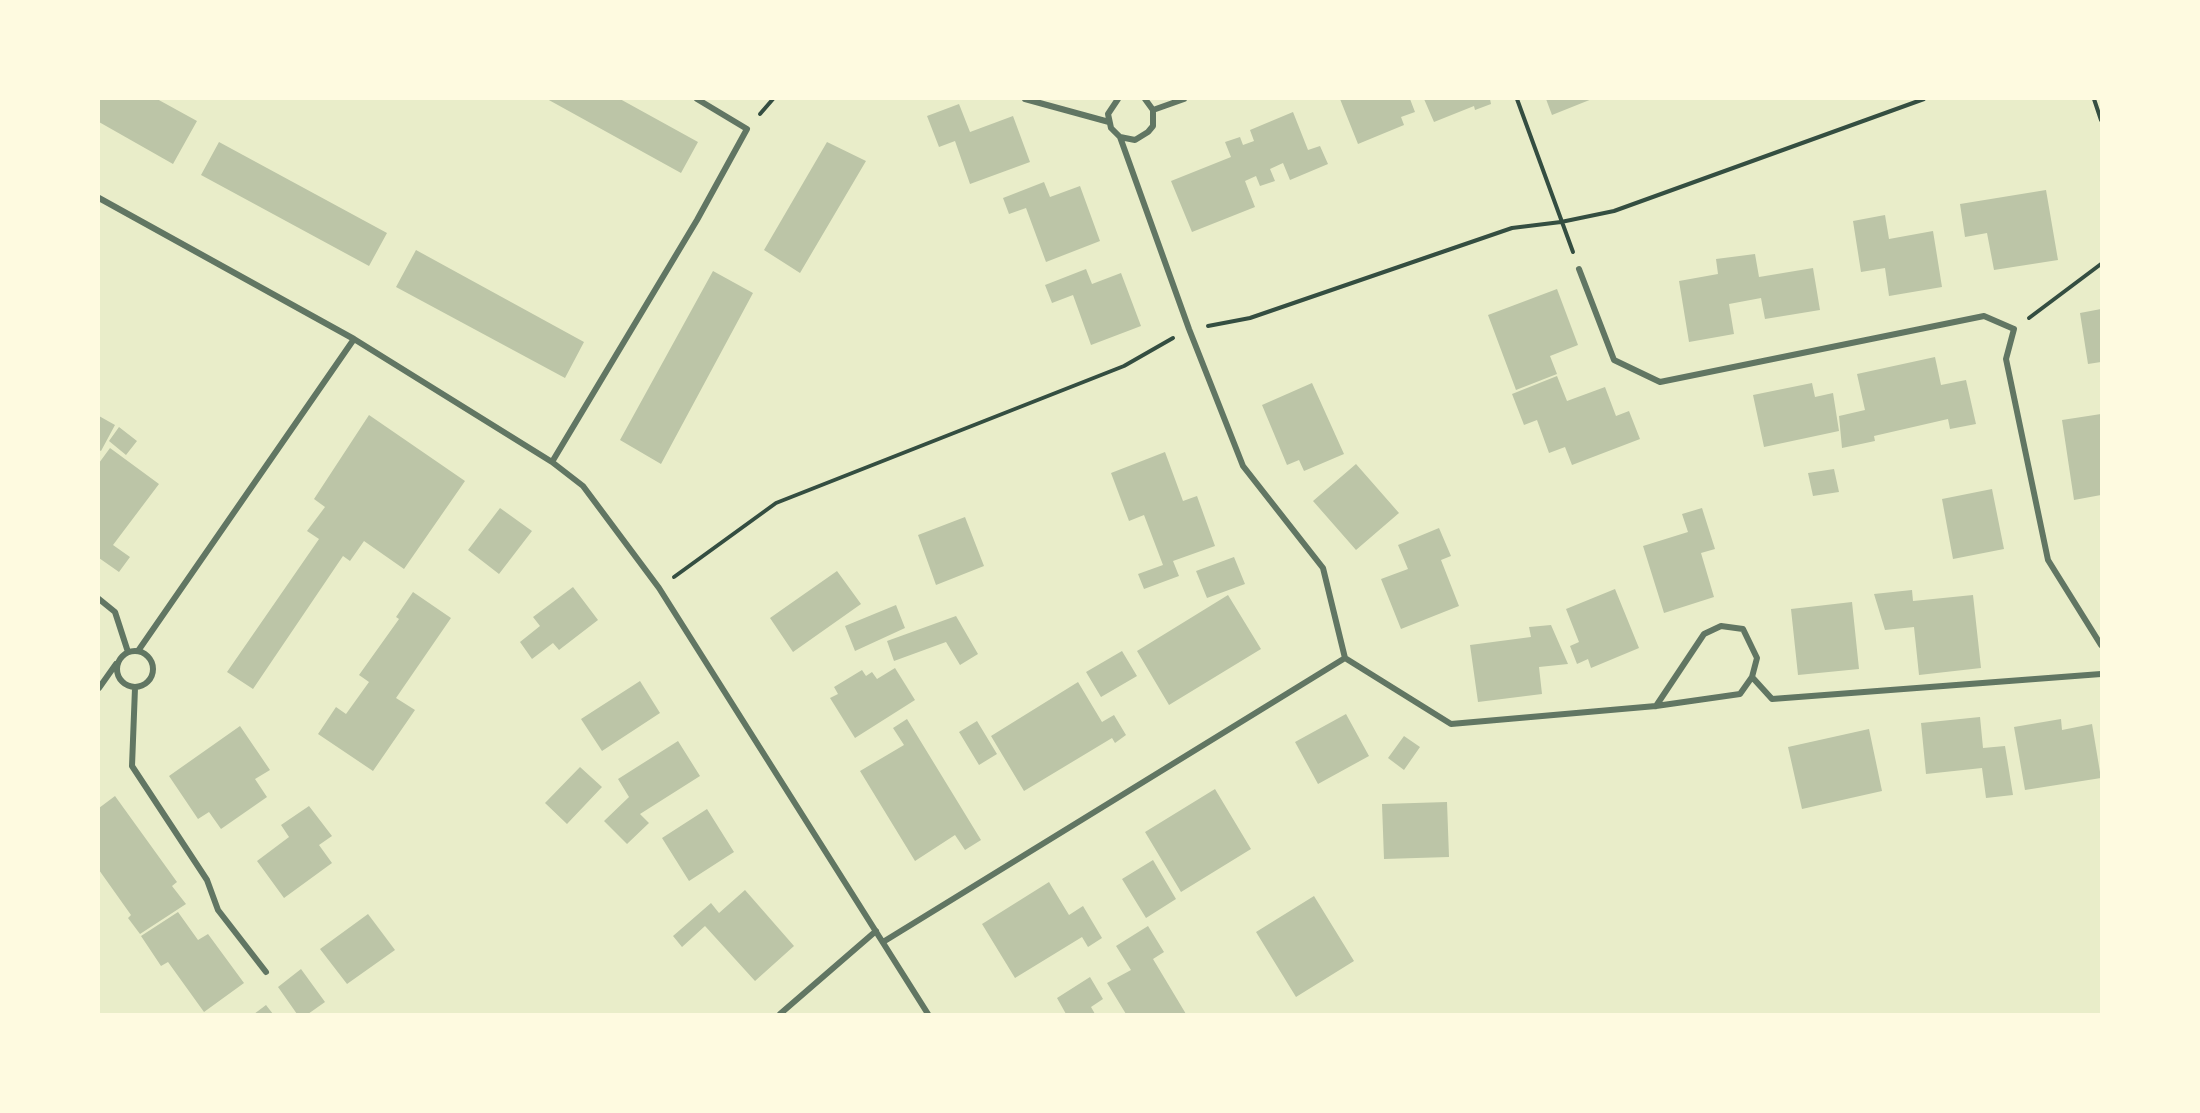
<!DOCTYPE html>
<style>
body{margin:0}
#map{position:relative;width:2200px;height:1113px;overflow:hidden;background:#e9edc9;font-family:"Titillium Web",sans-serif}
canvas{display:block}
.frame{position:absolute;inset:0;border:100px solid #fefae0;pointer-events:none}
</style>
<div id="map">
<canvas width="2200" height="1113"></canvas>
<div class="frame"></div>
</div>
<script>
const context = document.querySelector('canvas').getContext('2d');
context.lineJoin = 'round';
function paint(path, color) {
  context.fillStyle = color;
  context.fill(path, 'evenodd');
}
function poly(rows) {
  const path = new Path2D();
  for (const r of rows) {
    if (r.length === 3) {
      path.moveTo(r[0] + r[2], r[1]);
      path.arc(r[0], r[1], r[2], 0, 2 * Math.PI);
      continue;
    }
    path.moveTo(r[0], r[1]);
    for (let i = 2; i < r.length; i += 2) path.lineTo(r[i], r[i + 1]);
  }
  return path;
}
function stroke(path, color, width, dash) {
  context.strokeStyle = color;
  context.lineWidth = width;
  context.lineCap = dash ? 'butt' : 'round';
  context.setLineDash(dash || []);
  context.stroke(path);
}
paint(poly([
 [99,99,157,99,197,121,173,164,99,122],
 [547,99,620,99,698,142,681,173],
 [1340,99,1410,99,1415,112,1401,117,1404,125,1358,144],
 [1424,99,1490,99,1491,104,1475,110,1474,106,1434,122],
 [1546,99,1592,99,1552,115],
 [959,104,970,132,1013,116,1030,162,970,184,955,141,939,147,927,116],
 [1293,112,1308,150,1320,146,1328,164,1290,180,1283,163,1270,169,1275,181,1260,186,1256,176,1245,181,1255,207,1192,232,1171,181,1231,157,1225,142,1240,137,1243,145,1254,141,1250,130],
 [219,142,387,233,369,266,201,175],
 [827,142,866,161,800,273,764,250],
 [1044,182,1050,197,1080,186,1100,241,1046,262,1026,208,1009,214,1003,198],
 [2046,190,2058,260,1994,270,1987,233,1965,237,1960,204],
 [1885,215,1889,239,1933,231,1942,287,1889,296,1885,268,1861,272,1853,221],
 [416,250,584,342,565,378,396,287],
 [1755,254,1759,277,1813,268,1820,310,1765,319,1761,298,1729,304,1734,334,1689,342,1679,281,1718,274,1716,259],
 [1086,269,1092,284,1121,273,1141,326,1091,345,1073,295,1052,303,1045,285],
 [713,271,753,293,661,464,620,440],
 [1557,289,1578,345,1550,356,1557,374,1516,390,1488,315],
 [2101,309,2101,362,2088,364,2080,313],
 [1935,357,1941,385,1966,380,1976,424,1950,429,1948,419,1874,436,1875,441,1842,448,1839,416,1865,410,1857,374],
 [1557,376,1567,401,1605,387,1616,416,1629,411,1640,439,1572,465,1565,447,1549,453,1537,420,1524,425,1512,394],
 [1312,383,1344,454,1304,471,1299,460,1287,465,1262,405],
 [1812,383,1815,397,1833,393,1839,431,1764,447,1753,395],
 [2101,414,2101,495,2074,500,2062,420],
 [369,415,465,481,404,569,364,541,350,561,343,556,253,689,227,672,319,539,307,531,325,507,314,499],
 [99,416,115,425,101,451,99,450],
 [119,427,137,441,126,455,109,441],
 [110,448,159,484,113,545,130,557,119,572,99,558,99,463],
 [1165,452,1183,501,1197,496,1215,546,1173,561,1179,576,1144,589,1138,574,1163,565,1144,515,1129,521,1111,473],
 [1356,464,1399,513,1356,550,1313,501],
 [1834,469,1839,492,1813,496,1808,473],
 [1992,489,2004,549,1953,559,1942,499],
 [500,508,532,531,499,574,468,550],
 [1702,508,1715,549,1701,553,1714,597,1664,613,1643,546,1688,532,1682,514],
 [965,517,984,566,936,585,918,535],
 [1439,528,1451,556,1441,560,1459,606,1401,629,1381,579,1408,569,1398,545],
 [1234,557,1245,584,1207,598,1196,571],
 [837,571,861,604,793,652,770,618],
 [573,587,598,620,559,650,553,643,532,659,520,642,540,626,533,617],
 [1615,589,1639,648,1591,668,1588,659,1577,664,1570,646,1579,642,1566,609],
 [1912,590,1913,601,1973,595,1981,668,1919,675,1914,627,1885,630,1874,594],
 [413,592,451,618,396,698,415,710,373,771,318,734,336,707,346,714,369,682,359,675,399,619,396,617],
 [1228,595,1261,649,1169,705,1137,651],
 [1852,602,1859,669,1798,675,1791,609],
 [896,605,905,628,855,651,845,626],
 [956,616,978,654,960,665,946,642,894,661,887,641],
 [1551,625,1568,664,1539,667,1542,694,1478,702,1470,645,1531,637,1529,627],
 [1122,651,1137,676,1101,697,1086,672],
 [895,668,915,700,855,738,830,698,838,694,834,687,862,670,866,676,872,672,877,679],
 [640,681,660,713,602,751,581,719],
 [1078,682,1102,722,1114,715,1126,735,1115,743,1112,738,1024,791,991,736],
 [1346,714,1369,756,1318,784,1295,742],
 [1980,717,1983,748,2005,746,2013,795,1986,798,1982,768,1926,774,1921,723],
 [907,719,981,840,965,850,955,835,915,861,860,771,904,745,893,728],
 [2061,719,2062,730,2092,724,2101,778,2025,790,2014,727],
 [977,721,997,754,979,765,959,732],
 [240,726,270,770,255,779,267,797,221,829,209,812,198,819,169,776],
 [1869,729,1882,791,1802,809,1788,747],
 [1404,736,1420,747,1404,770,1388,758],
 [678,741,700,776,640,814,649,823,627,844,604,821,629,797,618,779],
 [580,767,602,787,567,824,545,803],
 [1215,789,1251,849,1181,892,1145,832],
 [115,796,177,882,172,886,186,904,140,934,128,918,131,915,99,870,99,808],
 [1447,802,1449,857,1384,859,1382,804],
 [309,806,332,836,319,845,332,863,284,898,257,861,289,837,281,825],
 [707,809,734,852,689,881,662,838],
 [1153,860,1176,899,1146,918,1122,879],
 [1049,882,1069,915,1083,906,1102,938,1088,947,1082,937,1015,978,982,924],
 [745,890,794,946,755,981,705,926,682,947,673,936,711,903,719,913],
 [1314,896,1354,961,1296,997,1256,932],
 [178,912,198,940,208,934,244,983,204,1012,168,962,161,966,141,936],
 [368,914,395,950,347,984,320,949],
 [1148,926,1164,952,1153,959,1186,1014,1126,1014,1107,983,1131,970,1116,946],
 [301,969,325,1002,308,1014,297,1014,278,987],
 [1090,977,1103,999,1091,1007,1095,1014,1066,1014,1057,998],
 [266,1005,273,1014,254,1014]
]), '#bcc5a7');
stroke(poly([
 [1517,99,1573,252],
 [2094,99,2101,120],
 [760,114,773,99],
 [2029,318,2101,264],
 [1208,326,1250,318,1512,228,1561,222,1614,211,1924,99],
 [674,577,776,503,1124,366,1173,338]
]), '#344e41', 4);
stroke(poly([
 [1025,99,1109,122],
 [1118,99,1108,114,1111,128,1120,137,1135,140,1148,132,1153,126,1153,110,1145,99],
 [1153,110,1184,99],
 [99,198,354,339,552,462,583,486,659,588,928,1014],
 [1579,269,1614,360,1660,382,1984,316,2014,329,2006,359,2048,560,2101,645],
 [552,462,697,220,747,129,697,99],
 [99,599,115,612,128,652],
 [135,669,18],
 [138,651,354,339],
 [1345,658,1451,724,1656,706,1740,694,1752,677,1757,658,1743,629,1721,626,1704,634,1656,706],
 [1752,677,1772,699,2101,674],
 [99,688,116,664],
 [135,688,132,766,207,880,218,910,266,972],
 [883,942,1345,658,1323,568,1243,466,1189,329,1120,137],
 [780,1014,876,931]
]), '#617663', 6);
</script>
